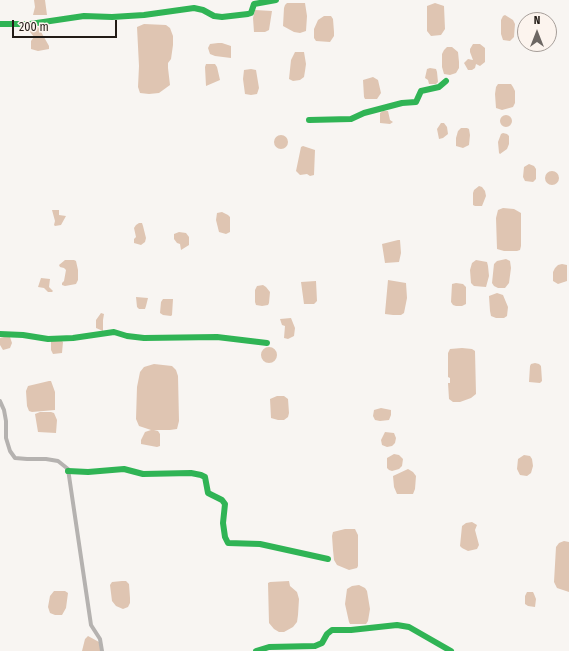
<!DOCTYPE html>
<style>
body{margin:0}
#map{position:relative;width:569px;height:651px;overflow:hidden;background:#f8f5f2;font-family:"Fira Sans Condensed",sans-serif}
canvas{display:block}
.north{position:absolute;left:517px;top:12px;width:40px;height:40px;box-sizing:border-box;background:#fcf4ee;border:1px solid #a59d98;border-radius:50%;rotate:0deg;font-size:11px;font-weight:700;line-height:16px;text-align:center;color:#221b16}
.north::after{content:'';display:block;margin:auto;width:14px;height:18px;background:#6d6763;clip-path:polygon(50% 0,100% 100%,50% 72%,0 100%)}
.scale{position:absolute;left:12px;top:20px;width:105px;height:18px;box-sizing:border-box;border:2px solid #221b16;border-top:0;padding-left:5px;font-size:12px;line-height:14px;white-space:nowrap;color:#221b16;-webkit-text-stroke:3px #fcf4ee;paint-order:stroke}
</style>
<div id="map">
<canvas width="569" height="651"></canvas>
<div class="north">N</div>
<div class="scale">200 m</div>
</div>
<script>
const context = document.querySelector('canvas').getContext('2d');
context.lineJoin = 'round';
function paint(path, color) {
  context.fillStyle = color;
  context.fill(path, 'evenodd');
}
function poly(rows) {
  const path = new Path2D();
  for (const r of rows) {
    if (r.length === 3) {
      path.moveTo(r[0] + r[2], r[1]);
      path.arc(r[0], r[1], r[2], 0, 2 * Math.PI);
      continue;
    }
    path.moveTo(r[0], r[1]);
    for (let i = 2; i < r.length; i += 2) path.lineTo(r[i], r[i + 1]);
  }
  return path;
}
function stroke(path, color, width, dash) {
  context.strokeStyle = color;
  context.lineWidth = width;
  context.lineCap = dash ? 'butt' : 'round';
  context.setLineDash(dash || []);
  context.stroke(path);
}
paint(poly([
 [34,0,45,0,47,15,33,15,35,7],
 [287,3,305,3,307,16,306,31,300,33,294,32,283,26,284,8,285,5],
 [435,3,444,6,445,29,441,35,431,36,427,31,427,6],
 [255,10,272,11,269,30,265,32,254,32,253,18],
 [505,15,513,20,515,24,514,37,510,41,503,40,501,34,501,20,503,16],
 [324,16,331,16,333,19,334,32,334,36,330,42,316,41,314,38,314,29,318,20],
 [144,24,166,25,170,28,173,36,173,45,171,59,168,63,168,68,170,85,159,93,149,94,140,93,138,87,139,66,137,27],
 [33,27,38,27,40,30,49,46,49,49,38,51,31,49,31,41,34,37,30,32],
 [218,43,222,43,231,46,231,58,215,56,210,54,208,48,210,44],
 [473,44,480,44,485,48,485,62,480,66,476,64,475,68,472,70,468,70,464,63,468,59,473,60,470,52,470,49],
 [447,47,452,47,458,52,459,62,459,68,456,73,450,75,444,74,442,67,442,54,444,50],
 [295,52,304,52,306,64,305,71,304,77,300,80,293,81,289,79,291,60],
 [206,64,215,64,217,67,220,80,206,86,205,67],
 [430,68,436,69,437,72,438,82,436,84,429,84,428,80,425,78,427,69],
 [251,69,256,70,259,88,257,94,251,95,245,94,243,79,244,70],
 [373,77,378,80,381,93,377,99,365,99,364,97,363,80],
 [498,84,511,84,513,87,515,91,515,103,513,107,502,110,496,108,495,94,496,87],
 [383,111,388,111,390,120,393,122,390,124,380,123,380,113],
 [506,121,6],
 [441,123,444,123,447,127,448,134,443,138,439,139,437,129],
 [461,128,467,128,469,129,470,135,469,145,463,148,456,146,456,138,458,131],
 [503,133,507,134,509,136,509,144,507,149,500,154,499,153,498,142,501,134],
 [281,142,7],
 [303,146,315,150,314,175,310,176,307,174,300,175,296,171,301,147],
 [529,164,534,166,536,169,536,179,533,182,525,181,523,177,524,167],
 [552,178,7],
 [479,186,482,187,485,191,486,196,482,206,475,206,473,205,473,193,474,190],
 [503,208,514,209,521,213,521,246,520,250,517,251,504,251,497,249,496,218,498,210],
 [52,210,59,210,59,215,66,216,61,225,55,226,54,225,55,221],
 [222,212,228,215,230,217,230,232,226,234,219,232,216,220,217,213],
 [139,223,142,223,143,226,146,238,145,242,141,245,134,243,134,239,136,237,134,228,136,225],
 [179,232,186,233,189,237,189,245,181,250,180,244,177,243,174,239,174,234],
 [398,240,400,240,401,253,399,262,385,263,382,244],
 [506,259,510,261,511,268,509,283,505,288,498,288,494,286,492,283,494,264,497,261],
 [65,260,74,260,76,261,78,270,78,280,76,284,65,286,62,285,62,283,64,281,66,270,64,268,60,267,59,265],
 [476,260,487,262,488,266,489,276,486,287,474,286,471,283,470,270,472,263],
 [562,264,567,265,567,281,558,284,553,281,553,272,555,268,558,265],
 [41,278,50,279,49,287,53,291,52,292,48,292,44,288,38,287],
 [388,280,406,283,407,298,404,313,401,315,393,315,385,314,385,313],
 [316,281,317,301,314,304,304,304,301,282],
 [456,283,463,284,466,287,466,304,462,306,456,306,453,305,451,302,452,284],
 [263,285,266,287,270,292,269,303,268,305,262,306,256,305,255,302,255,290,257,286],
 [497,293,503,295,508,307,507,316,504,318,496,318,491,316,490,311,489,296],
 [136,297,148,298,146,306,145,309,139,309,137,307],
 [163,299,173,299,172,315,171,316,163,315,160,313,161,302],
 [101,313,104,314,103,320,103,331,96,328,96,320],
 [291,318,295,328,294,336,288,339,284,338,285,326,282,325,280,319],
 [4,337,10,337,12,343,10,348,3,350,0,345,0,338],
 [51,340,61,340,63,342,62,353,53,354,51,350],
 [269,355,8],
 [462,348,472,349,475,351,476,394,471,398,460,402,453,402,449,399,448,383,450,383,450,378,448,377,448,353,450,349],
 [535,363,539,364,541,366,542,381,540,383,529,382,530,366,531,364],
 [154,364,172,366,176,370,178,376,179,421,177,429,170,430,154,430,158,431,160,434,160,446,157,447,141,444,141,440,145,432,151,430,139,426,136,419,137,387,140,372,144,367],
 [49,381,51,381,55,392,55,410,32,412,29,411,27,406,26,391,28,386],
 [277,396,284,396,288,399,289,413,288,417,284,420,278,420,271,418,270,399],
 [381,408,391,410,391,415,389,420,380,421,375,420,373,416,374,410],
 [40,412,51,412,54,413,57,420,56,433,38,432,35,414],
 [385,432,394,433,396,438,395,443,392,446,387,447,382,445,381,440],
 [394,454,399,455,403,459,402,466,399,469,392,471,389,470,387,468,387,458],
 [524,455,530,456,532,459,533,466,531,473,527,476,520,475,517,469,518,459],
 [408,469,413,472,416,476,415,489,413,494,397,494,394,487,393,476],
 [472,522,477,525,475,530,479,545,477,549,468,551,462,548,460,546,462,526,466,523],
 [345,529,355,529,358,535,358,566,357,568,349,570,337,565,334,560,333,550,332,536,333,532],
 [564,541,569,542,569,592,557,588,554,582,556,547,559,543],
 [122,581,126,581,129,584,130,598,130,603,128,607,123,609,116,606,112,601,110,585,112,582],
 [289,581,290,586,297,592,299,599,298,615,297,622,293,627,284,632,279,632,274,629,269,623,268,583,270,582],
 [359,585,365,588,367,591,370,609,368,621,366,624,350,624,349,622,345,604,347,589,352,586],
 [54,591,65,591,68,593,66,608,62,615,55,615,50,613,48,607,50,596],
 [527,592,533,592,534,594,536,599,535,607,528,606,525,604,525,596],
 [88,636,99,642,101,651,82,651,85,639]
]), '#dfc5b2');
stroke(poly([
 [0,401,4,410,6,421,6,438,10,451,15,458,27,459,46,459,58,461,68,469,91,625,100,639,102,651]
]), '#b5b2b0', 4);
stroke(poly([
 [0,24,30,24,84,16,112,17,144,15,194,8,203,10,214,16,222,17,248,14,251,13,254,4,276,0],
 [309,120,351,119,364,113,402,103,416,102,421,91,439,87,446,81],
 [0,334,23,335,48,339,73,338,114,332,127,336,144,338,217,337,267,343],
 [68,471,88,472,124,469,143,474,191,473,201,475,205,477,208,493,222,500,225,504,223,523,225,537,228,543,260,544,328,559],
 [256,651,269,647,315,646,322,643,327,634,332,630,351,630,397,625,409,627,451,651]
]), '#30b455', 6);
</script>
